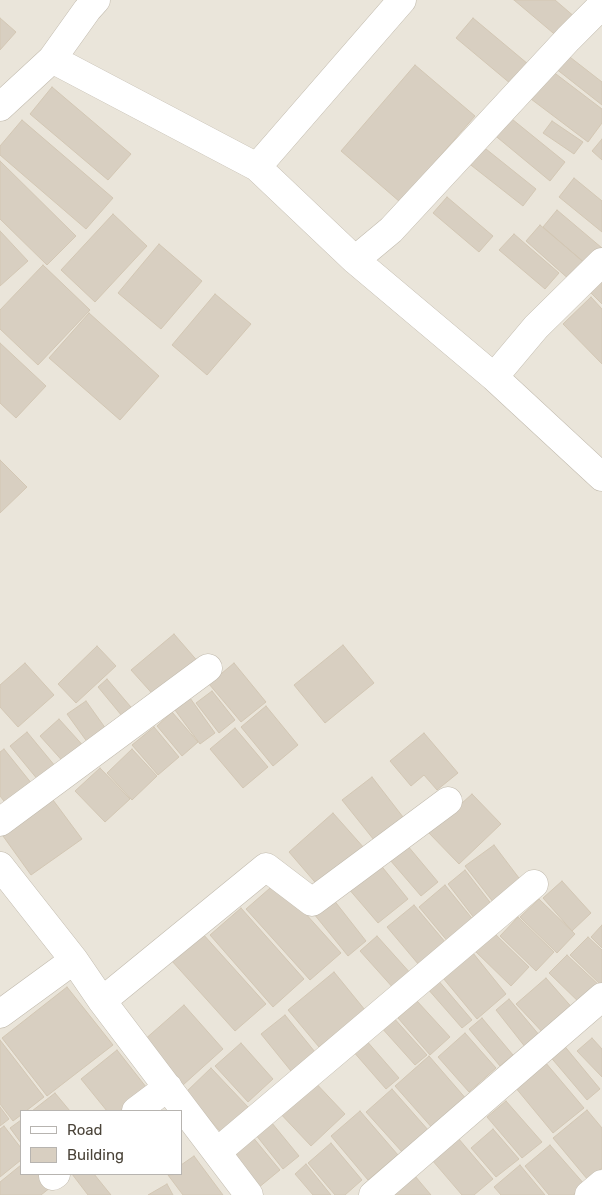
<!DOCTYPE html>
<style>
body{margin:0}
#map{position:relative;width:602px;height:1195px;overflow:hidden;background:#f6f3ec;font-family:Rubik,sans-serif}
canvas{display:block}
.legend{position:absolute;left:20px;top:1110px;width:162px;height:65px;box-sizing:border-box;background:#fff;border:1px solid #b7b4b0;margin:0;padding:6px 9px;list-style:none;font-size:15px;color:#4b4439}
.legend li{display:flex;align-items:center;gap:10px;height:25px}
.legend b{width:25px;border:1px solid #b7b4b0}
</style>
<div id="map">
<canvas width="602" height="1195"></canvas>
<ul class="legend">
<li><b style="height:6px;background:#fff"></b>Road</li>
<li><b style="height:14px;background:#d8cfc1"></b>Building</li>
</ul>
</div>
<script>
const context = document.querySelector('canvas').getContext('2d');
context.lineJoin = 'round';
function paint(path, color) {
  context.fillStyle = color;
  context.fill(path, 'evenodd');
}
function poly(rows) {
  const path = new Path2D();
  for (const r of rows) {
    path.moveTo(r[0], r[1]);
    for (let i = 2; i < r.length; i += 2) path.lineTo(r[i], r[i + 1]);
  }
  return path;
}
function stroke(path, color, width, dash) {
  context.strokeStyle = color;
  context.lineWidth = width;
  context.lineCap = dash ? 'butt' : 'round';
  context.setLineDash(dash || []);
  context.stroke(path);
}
paint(poly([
 [0,0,602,0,602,1195,0,1195],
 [21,1111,181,1111,181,1174,21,1174]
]), '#eae5da');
const building = poly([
 [514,0,555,0,576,18,559,38,514,0],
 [0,18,16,32,0,50,0,18],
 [473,18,528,64,511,84,456,38,473,18],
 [566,54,602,82,602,105,555,68,566,54],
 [415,65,475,116,400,202,341,151,415,65],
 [552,71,602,109,602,123,588,142,531,99,552,71],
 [52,87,131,154,108,180,30,114,52,87],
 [507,115,565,162,550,181,492,133,507,115],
 [22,120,113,198,86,229,0,155,0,146,22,120],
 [552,121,583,142,574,154,543,133,552,121],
 [602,139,602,160,592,151,602,139],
 [481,145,536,189,523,206,467,162,481,145],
 [0,161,76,236,47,265,0,219,0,161],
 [574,178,602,201,602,232,559,197,574,178],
 [447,197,493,236,479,252,433,213,447,197],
 [557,210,602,248,602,250,588,266,543,227,557,210],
 [113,214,147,246,95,302,61,270,113,214],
 [540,225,586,264,571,281,526,241,540,225],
 [0,231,28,261,0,286,0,231],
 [514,234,559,273,545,289,499,250,514,234],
 [159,244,202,281,161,329,118,293,159,244],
 [43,265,90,310,38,365,0,329,0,310,43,265],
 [602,277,602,304,588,290,602,277],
 [215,294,251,324,207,375,172,345,215,294],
 [591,297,602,309,602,364,563,324,591,297],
 [89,313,159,376,120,420,49,358,89,313],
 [0,343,46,386,16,418,0,403,0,343],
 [0,460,27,487,0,513,0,460],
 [174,634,200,664,158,700,131,670,174,634],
 [343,645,374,683,325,723,294,685,343,645],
 [97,646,116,666,76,703,58,684,97,646],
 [25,663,54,695,18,727,0,707,0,685,25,663],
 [234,663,266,702,241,722,209,684,234,663],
 [107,679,136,713,127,722,98,687,107,679],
 [212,691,235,720,219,733,196,703,212,691],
 [190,698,215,733,200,744,175,710,190,698],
 [86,701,111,736,93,750,67,714,86,701],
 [266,706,298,745,273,766,241,727,266,706],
 [172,712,198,742,182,756,157,726,172,712],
 [59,719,87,750,67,766,40,736,59,719],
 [154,727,179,757,158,775,132,745,154,727],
 [235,728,268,767,243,788,210,749,235,728],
 [27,732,60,772,43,786,10,746,27,732],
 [424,733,458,773,437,790,424,775,411,786,390,761,424,733],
 [4,749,36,789,11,810,0,796,0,752,4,749],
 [132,749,157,776,132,800,107,773,132,749],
 [100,768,130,799,105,822,75,791,100,768],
 [372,777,403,817,374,840,342,800,372,777],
 [472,794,501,824,459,864,429,833,472,794],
 [53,800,82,839,31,875,3,836,53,800],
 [333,813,365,849,320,888,289,852,333,813],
 [407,845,438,882,421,896,390,860,407,845],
 [494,845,525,886,497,907,465,866,494,845],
 [379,863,408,899,378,923,348,888,379,863],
 [465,870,496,910,478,923,448,884,465,870],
 [562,881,591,913,572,931,543,898,562,881],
 [277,882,341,953,310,980,246,909,277,882],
 [445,885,475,922,449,943,419,907,445,885],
 [333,899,366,941,348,956,314,914,333,899],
 [539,899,575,934,557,953,520,917,539,899],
 [414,905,446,943,419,965,387,927,414,905],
 [241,908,304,979,273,1007,210,935,241,908],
 [518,917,554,952,536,971,500,936,518,917],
 [602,925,602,948,591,937,602,925],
 [493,932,529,967,511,986,475,951,493,932],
 [202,933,266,1004,235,1031,171,960,202,933],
 [377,936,412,975,395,990,360,951,377,936],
 [588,937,602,950,602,986,570,955,588,937],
 [473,953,506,994,477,1019,443,978,473,953],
 [567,955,602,988,585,1008,549,973,567,955],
 [334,972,365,1010,319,1047,288,1010,334,972],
 [546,978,575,1011,547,1037,516,1004,546,978],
 [437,979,472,1020,462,1028,427,988,437,979],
 [67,987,113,1045,47,1096,2,1038,67,987],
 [509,999,540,1036,526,1048,496,1010,509,999],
 [417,1001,450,1037,430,1055,398,1018,417,1001],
 [184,1005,223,1049,183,1085,143,1041,184,1005],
 [285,1015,315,1052,291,1071,261,1034,285,1015],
 [392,1016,427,1055,415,1065,380,1026,392,1016],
 [482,1018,513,1055,500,1066,469,1029,482,1018],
 [465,1033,496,1068,469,1092,438,1057,465,1033],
 [592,1038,602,1049,602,1077,577,1051,592,1038],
 [365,1039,399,1078,386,1089,352,1050,365,1039],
 [0,1040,44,1097,26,1111,21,1111,21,1115,13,1121,0,1104,0,1040],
 [241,1043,273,1079,248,1102,215,1066,241,1043],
 [562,1043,600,1089,587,1100,548,1054,562,1043],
 [117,1050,150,1092,125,1111,107,1111,81,1079,117,1050],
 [429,1056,468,1101,434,1130,395,1086,429,1056],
 [545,1062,584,1108,553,1133,515,1087,545,1062],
 [211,1068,248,1107,221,1132,185,1093,211,1068],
 [311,1078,345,1114,311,1146,277,1110,311,1078],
 [392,1089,429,1131,403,1153,366,1112,392,1089],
 [55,1093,70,1111,32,1111,55,1093],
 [506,1101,542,1142,522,1158,487,1117,506,1101],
 [0,1107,9,1119,0,1126,0,1107],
 [587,1110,602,1128,602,1168,588,1180,553,1138,587,1110],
 [360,1111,398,1155,368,1180,331,1136,360,1111],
 [267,1117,299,1156,283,1169,252,1130,267,1117],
 [21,1120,21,1143,10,1128,21,1120],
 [4,1126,21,1148,21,1160,0,1177,0,1129,4,1126],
 [493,1129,519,1159,496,1177,471,1148,493,1129],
 [251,1135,280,1170,258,1188,229,1153,251,1135],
 [458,1138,493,1179,474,1195,462,1195,432,1160,458,1138],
 [331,1143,362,1180,345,1195,335,1195,308,1163,331,1143],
 [550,1145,585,1185,573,1195,549,1195,525,1166,550,1145],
 [194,1156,223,1195,183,1195,168,1175,181,1174,181,1165,194,1156],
 [306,1164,331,1195,313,1195,295,1174,306,1164],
 [21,1165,21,1174,41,1174,51,1187,41,1195,0,1195,0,1182,21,1165],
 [520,1165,545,1195,501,1195,494,1187,520,1165],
 [72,1174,94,1174,111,1195,88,1195,72,1174],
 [415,1176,431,1195,393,1195,415,1176],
 [167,1184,173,1195,148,1195,167,1184]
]);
paint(building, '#d8cfc1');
stroke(building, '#d3c7b4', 1);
const minor = poly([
 [52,59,257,167,355,260,494,377,602,477],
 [0,107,52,59,87,10,96,0],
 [257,167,402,0],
 [355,260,391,230,568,39,602,5],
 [494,377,536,327,602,262],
 [0,822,208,668],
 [0,866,74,960,102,1001,249,1195],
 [102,1001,266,867,312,902,448,801],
 [0,1014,74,960],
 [136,1111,168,1087],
 [217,1152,534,884],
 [53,1176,56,1174],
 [373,1195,602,997],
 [589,1195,602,1184]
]);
stroke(minor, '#c2bbae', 29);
stroke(minor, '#fff', 28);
</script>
